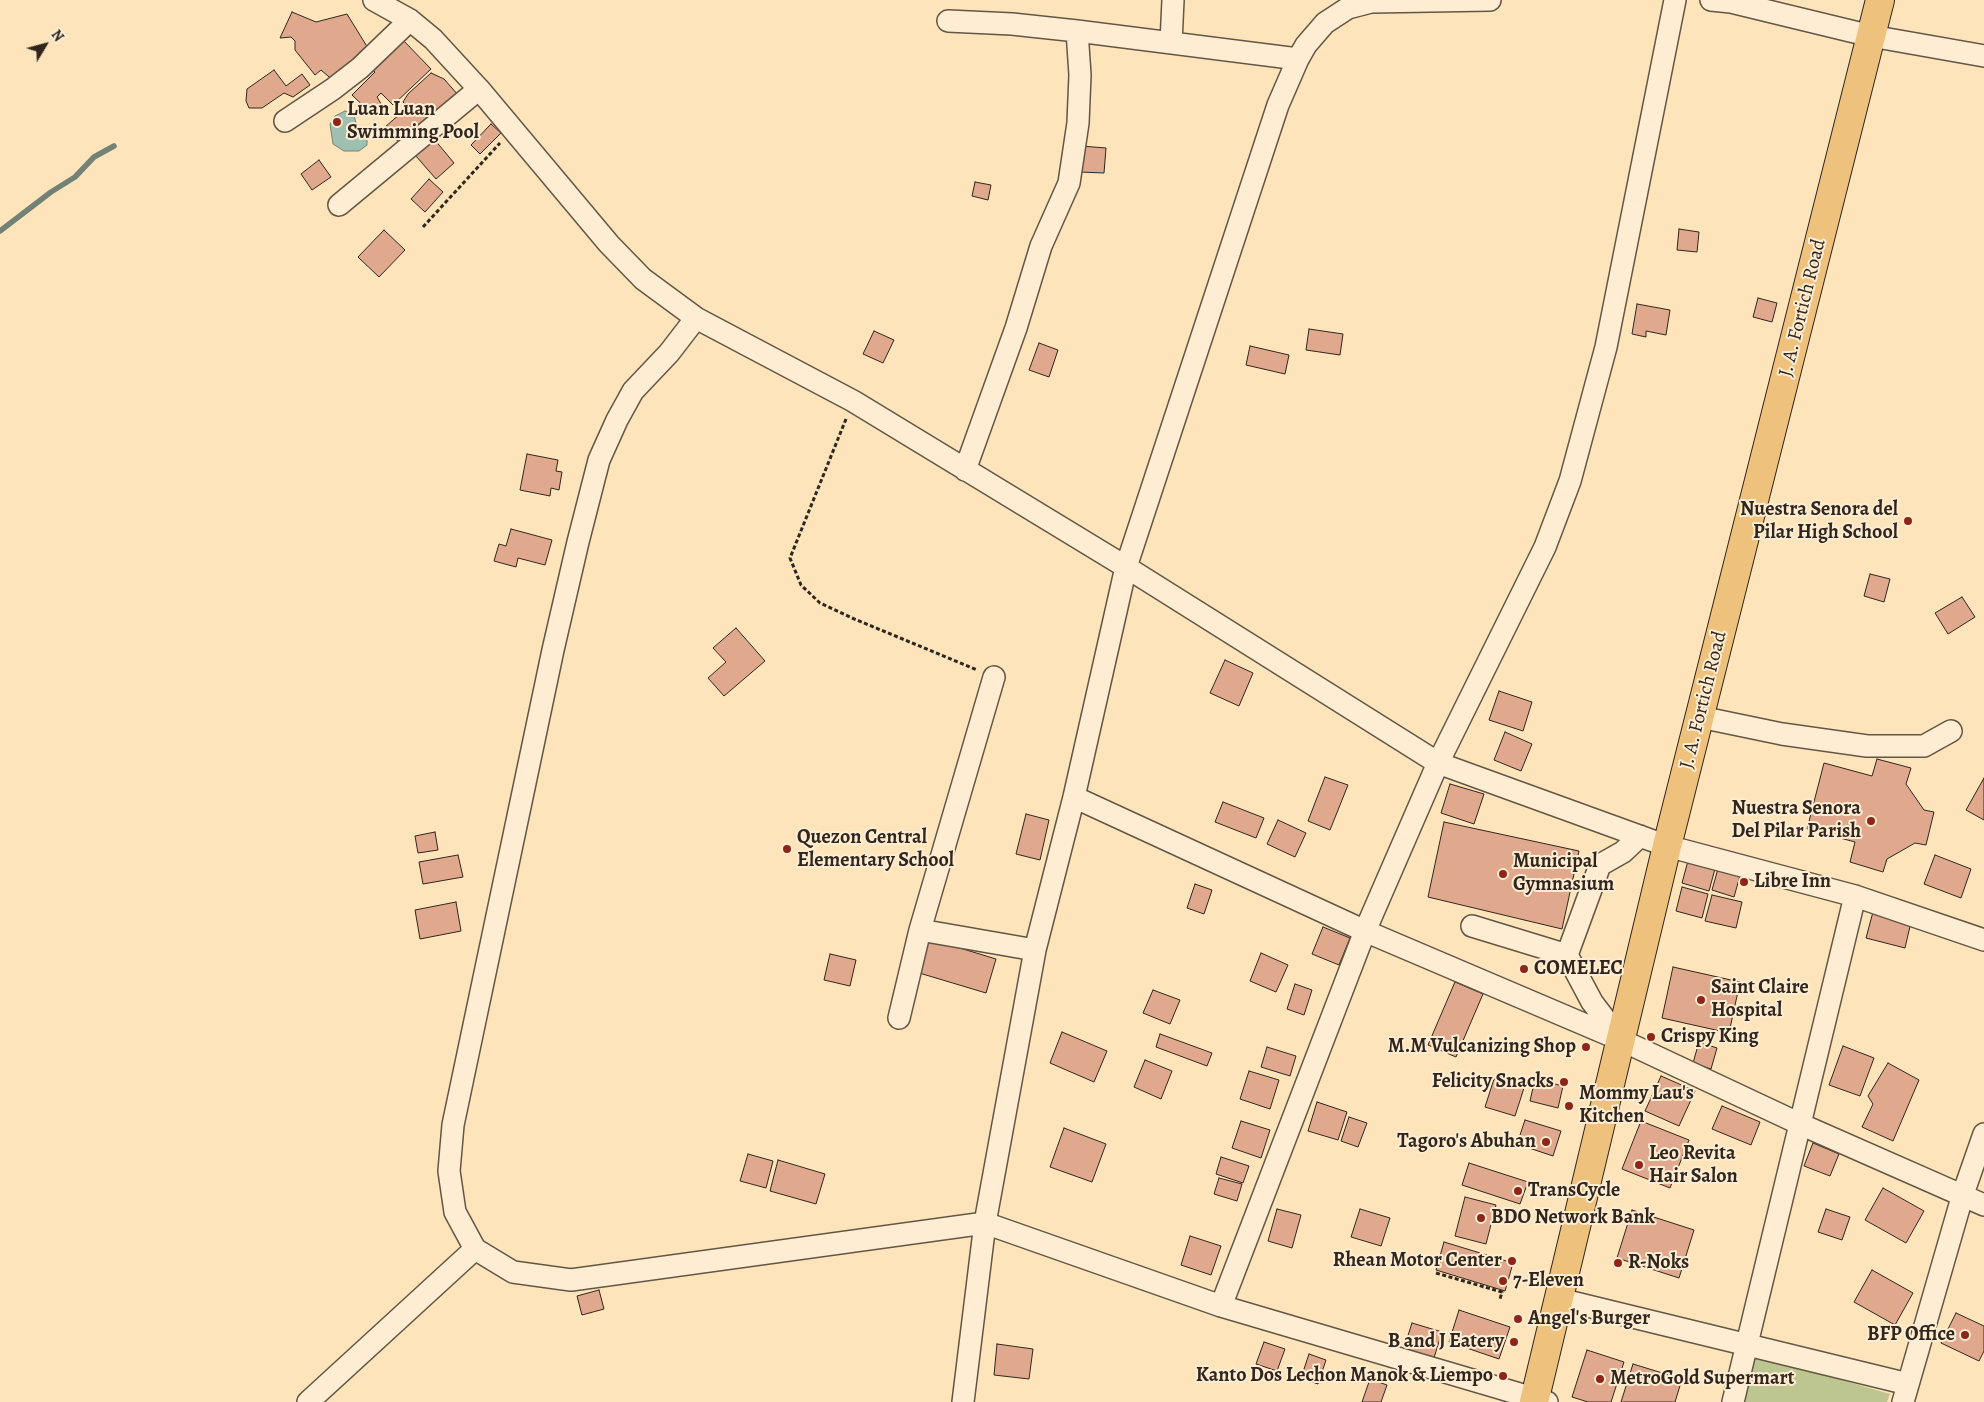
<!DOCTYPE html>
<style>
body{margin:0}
#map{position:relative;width:1984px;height:1402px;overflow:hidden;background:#fde4ba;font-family:Alegreya,serif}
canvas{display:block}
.north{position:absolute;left:20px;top:20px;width:50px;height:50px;-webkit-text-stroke:4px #feedd2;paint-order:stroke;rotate:53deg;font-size:14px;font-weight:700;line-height:20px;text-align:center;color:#30261e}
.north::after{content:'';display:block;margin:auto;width:18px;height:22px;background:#30261e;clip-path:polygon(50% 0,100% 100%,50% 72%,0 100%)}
</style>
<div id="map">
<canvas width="1984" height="1402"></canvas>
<div class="north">N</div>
</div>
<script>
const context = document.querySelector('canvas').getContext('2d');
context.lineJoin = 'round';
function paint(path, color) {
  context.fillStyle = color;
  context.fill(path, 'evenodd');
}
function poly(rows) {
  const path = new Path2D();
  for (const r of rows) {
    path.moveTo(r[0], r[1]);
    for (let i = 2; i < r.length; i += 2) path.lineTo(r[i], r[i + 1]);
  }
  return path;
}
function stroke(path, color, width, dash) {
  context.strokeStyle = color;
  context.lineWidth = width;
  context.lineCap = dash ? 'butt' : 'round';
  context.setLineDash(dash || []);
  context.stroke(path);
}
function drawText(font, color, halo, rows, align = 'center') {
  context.font = font + ' Alegreya,serif';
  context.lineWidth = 4;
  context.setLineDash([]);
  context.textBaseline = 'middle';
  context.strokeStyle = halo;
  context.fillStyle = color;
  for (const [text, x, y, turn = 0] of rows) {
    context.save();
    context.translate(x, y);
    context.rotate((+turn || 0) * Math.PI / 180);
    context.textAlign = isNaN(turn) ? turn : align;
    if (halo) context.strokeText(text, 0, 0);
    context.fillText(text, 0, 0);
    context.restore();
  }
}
paint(poly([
 [1755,1355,1890,1394,1887,1402,1745,1402]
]), '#bdc591');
const water = poly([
 [345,111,354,115,357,127,367,132,367,145,359,151,344,151,333,144,330,124,335,116,345,111]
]);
paint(water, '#9fbfb0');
stroke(water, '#738276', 1);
stroke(poly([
 [0,231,51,192,75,177,94,157,114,146]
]), '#738276', 5.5);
const building = poly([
 [292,12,316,22,347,14,371,53,335,82,321,70,315,75,295,50,295,41,291,37,280,38,292,12],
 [400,37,431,69,393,105,381,93,377,97,383,107,371,113,352,95,375,72,370,68,400,37],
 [274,70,286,86,302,74,310,85,293,97,284,93,262,108,249,108,246,101,247,89,274,70],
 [431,73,444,79,459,96,402,146,385,127,408,107,403,102,408,94,431,73],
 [491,124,501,133,480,154,471,145,491,124],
 [434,139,454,163,436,179,415,155,434,139],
 [1081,146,1106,148,1104,173,1080,172,1081,146],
 [319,160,331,177,312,190,301,174,319,160],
 [429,179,443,192,425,212,411,199,429,179],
 [975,182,991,185,988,200,972,196,975,182],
 [1679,229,1699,232,1697,252,1677,250,1679,229],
 [384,230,405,250,379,277,358,257,384,230],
 [1758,298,1777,303,1772,322,1753,317,1758,298],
 [1637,304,1670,310,1666,335,1646,331,1646,337,1632,334,1637,304],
 [1309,329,1343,334,1340,355,1306,350,1309,329],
 [874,331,894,340,883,363,863,354,874,331],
 [1039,343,1058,350,1049,377,1029,370,1039,343],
 [1250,346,1289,355,1285,374,1246,365,1250,346],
 [527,454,558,460,556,471,562,472,559,490,551,488,550,496,520,490,527,454],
 [511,529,552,540,545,565,518,558,516,567,494,561,499,544,506,546,511,529],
 [1870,574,1890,579,1884,602,1864,596,1870,574],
 [1962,597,1975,617,1948,634,1935,613,1962,597],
 [736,628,765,661,724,696,708,678,726,662,713,648,736,628],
 [1225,660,1253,673,1239,706,1210,693,1225,660],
 [1499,691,1532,702,1523,731,1489,720,1499,691],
 [1505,732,1532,744,1521,771,1494,760,1505,732],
 [1877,759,1911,768,1906,784,1924,810,1934,812,1926,845,1915,843,1887,859,1883,872,1850,862,1855,842,1807,829,1824,763,1872,776,1877,759],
 [1325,777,1348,785,1330,830,1308,821,1325,777],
 [1984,778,1984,820,1966,810,1984,778],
 [1450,784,1484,794,1474,824,1441,813,1450,784],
 [1223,802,1264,818,1256,838,1215,822,1223,802],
 [1026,814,1049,820,1040,860,1016,854,1026,814],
 [1278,820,1306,833,1295,857,1267,844,1278,820],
 [1444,822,1579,851,1562,929,1428,897,1444,822],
 [435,832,438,850,418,853,415,836,435,832],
 [458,855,463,877,423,884,419,862,458,855],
 [1935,855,1971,869,1961,898,1924,884,1935,855],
 [1689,857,1716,865,1709,891,1682,883,1689,857],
 [1719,865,1741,872,1734,897,1712,890,1719,865],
 [1195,884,1212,890,1204,914,1187,908,1195,884],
 [1682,887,1708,894,1702,918,1676,911,1682,887],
 [1712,895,1742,902,1736,928,1705,921,1712,895],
 [456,902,461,931,420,939,415,910,456,902],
 [1873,912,1911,922,1905,948,1866,938,1873,912],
 [1323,927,1350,938,1339,965,1312,954,1323,927],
 [927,938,996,959,986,993,916,972,927,938],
 [1261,953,1288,965,1276,992,1250,981,1261,953],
 [830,954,856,960,850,986,824,980,830,954],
 [1673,967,1740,982,1729,1033,1662,1018,1673,967],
 [1455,982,1483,994,1456,1057,1428,1045,1455,982],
 [1295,984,1312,990,1304,1015,1287,1009,1295,984],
 [1153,990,1180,1000,1170,1024,1143,1013,1153,990],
 [1062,1032,1107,1051,1094,1082,1050,1063,1062,1032],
 [1160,1034,1212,1053,1207,1066,1156,1047,1160,1034],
 [1699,1042,1717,1048,1711,1069,1693,1063,1699,1042],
 [1843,1046,1874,1058,1860,1096,1829,1085,1843,1046],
 [1267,1047,1296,1056,1290,1076,1261,1067,1267,1047],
 [1145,1060,1172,1071,1161,1099,1134,1087,1145,1060],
 [1888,1063,1919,1080,1893,1141,1862,1127,1873,1104,1868,1096,1888,1063],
 [1249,1071,1279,1080,1270,1109,1240,1099,1249,1071],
 [1661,1076,1695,1091,1679,1126,1645,1111,1661,1076],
 [1494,1079,1524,1088,1515,1116,1485,1107,1494,1079],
 [1535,1079,1563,1086,1558,1108,1530,1101,1535,1079],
 [1317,1102,1347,1112,1338,1140,1308,1131,1317,1102],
 [1722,1106,1760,1122,1751,1145,1712,1129,1722,1106],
 [1349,1117,1367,1123,1358,1147,1341,1141,1349,1117],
 [1525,1120,1561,1131,1553,1156,1517,1144,1525,1120],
 [1241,1121,1270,1130,1261,1158,1232,1148,1241,1121],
 [1641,1121,1689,1140,1670,1188,1622,1169,1641,1121],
 [1064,1128,1106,1144,1092,1182,1050,1167,1064,1128],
 [1813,1143,1839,1154,1830,1176,1804,1166,1813,1143],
 [748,1154,773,1161,766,1188,740,1181,748,1154],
 [1221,1157,1249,1166,1243,1183,1216,1174,1221,1157],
 [778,1160,825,1174,816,1204,770,1191,778,1160],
 [1469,1163,1528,1182,1520,1204,1462,1185,1469,1163],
 [1219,1178,1242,1184,1237,1201,1214,1194,1219,1178],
 [1883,1188,1924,1211,1906,1243,1865,1220,1883,1188],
 [1465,1197,1496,1205,1486,1244,1455,1236,1465,1197],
 [1277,1209,1301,1215,1292,1248,1268,1241,1277,1209],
 [1360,1209,1390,1218,1381,1246,1351,1237,1360,1209],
 [1826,1209,1850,1217,1842,1240,1818,1232,1826,1209],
 [1632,1210,1694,1230,1679,1278,1617,1258,1632,1210],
 [1190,1236,1221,1246,1211,1275,1181,1265,1190,1236],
 [1444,1242,1513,1263,1505,1291,1436,1270,1444,1242],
 [1872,1270,1913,1293,1895,1325,1854,1302,1872,1270],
 [599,1290,604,1309,582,1315,577,1296,599,1290],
 [1459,1310,1510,1327,1499,1359,1449,1342,1459,1310],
 [1956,1313,1984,1326,1984,1351,1979,1361,1941,1343,1956,1313],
 [1412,1323,1442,1332,1433,1361,1403,1351,1412,1323],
 [1264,1342,1285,1349,1277,1371,1256,1364,1264,1342],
 [997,1344,1033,1349,1029,1379,994,1375,997,1344],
 [1587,1350,1624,1362,1611,1402,1588,1402,1572,1397,1587,1350],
 [1309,1354,1326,1360,1318,1384,1301,1378,1309,1354],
 [1633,1364,1682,1379,1675,1402,1621,1402,1633,1364],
 [1370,1379,1387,1385,1381,1402,1362,1402,1370,1379]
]);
paint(building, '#e0a88d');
stroke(building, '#30261e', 1);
const minor = poly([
 [374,0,410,20,433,39,479,89,609,244,643,279,696,318,853,401,1126,567,1438,763,1667,846,1855,896,1984,940],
 [1711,0,1731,2,1871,36,1984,56],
 [948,21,1012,24,1077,31,1298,59],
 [1171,43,1173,0],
 [285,121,333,89,360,68,410,20],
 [339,205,479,89],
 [696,318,669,353,633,391,617,420,599,460,578,542,553,650,453,1125,449,1171,455,1212,475,1249,513,1272,571,1280,985,1223,1221,1306,1547,1402],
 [965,470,1016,328,1041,246,1069,183,1078,123,1080,75,1077,31],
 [1700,717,1782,734,1867,746,1924,746,1951,731],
 [1074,797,1365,931,1621,1040,1800,1124,1984,1205],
 [1472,926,1567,955,1592,1002,1621,1040],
 [920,930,1035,950],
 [1567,955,1600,865,1623,852,1640,836],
 [899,1018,920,930,994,677],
 [1559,1299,1908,1384],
 [1221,1306,1365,931,1438,763,1545,547,1570,481,1606,347,1675,0],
 [308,1402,475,1249],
 [963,1402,985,1223,1035,950,1074,797,1126,567,1278,105,1298,59,1306,45,1325,23,1348,8,1371,2,1490,0],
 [1733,1402,1855,896],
 [1903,1402,1963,1194,1984,1134]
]);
const highway = poly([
 [1534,1402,1667,846,1880,0]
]);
stroke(minor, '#635645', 24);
stroke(highway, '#30261e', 30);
stroke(poly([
 [423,227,500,143],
 [846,419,790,558,801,585,820,603,852,618,977,670],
 [1436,1273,1502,1292,1500,1299]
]), '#30261e', 3, [4, 2.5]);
stroke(minor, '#feedd2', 21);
stroke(highway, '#eec27d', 28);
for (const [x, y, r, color] of [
 [337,122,5,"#8f2418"],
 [1908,521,5,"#8f2418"],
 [1871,821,5,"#8f2418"],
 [787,849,5,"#8f2418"],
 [1503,874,5,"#8f2418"],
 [1744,882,5,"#8f2418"],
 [1524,969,5,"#8f2418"],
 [1701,1000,5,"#8f2418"],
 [1651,1037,5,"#8f2418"],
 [1586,1047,5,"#8f2418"],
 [1564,1082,5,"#8f2418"],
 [1569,1106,5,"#8f2418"],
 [1546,1142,5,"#8f2418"],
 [1639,1165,5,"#8f2418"],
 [1518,1191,5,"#8f2418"],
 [1481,1218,5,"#8f2418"],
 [1512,1261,5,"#8f2418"],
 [1618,1263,5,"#8f2418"],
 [1503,1281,5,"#8f2418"],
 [1518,1319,5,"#8f2418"],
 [1965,1335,5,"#8f2418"],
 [1514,1342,5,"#8f2418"],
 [1503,1376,5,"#8f2418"],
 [1600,1379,5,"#8f2418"]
]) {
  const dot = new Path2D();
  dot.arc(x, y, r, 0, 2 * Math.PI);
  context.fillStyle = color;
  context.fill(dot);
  stroke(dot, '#feedd2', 2);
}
drawText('bold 20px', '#30261e', '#feedd2', [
 ["Luan Luan",347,110],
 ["Swimming Pool",347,133],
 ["Nuestra Senora del",1898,510,"right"],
 ["Pilar High School",1898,533,"right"],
 ["Nuestra Senora",1861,809,"right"],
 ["Del Pilar Parish",1861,832,"right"],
 ["Quezon Central",797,838],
 ["Elementary School",797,861],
 ["Municipal",1513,862],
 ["Gymnasium",1513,885],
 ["Libre Inn",1754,882],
 ["COMELEC",1534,969],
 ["Saint Claire",1711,988],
 ["Hospital",1711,1011],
 ["Crispy King",1661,1037],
 ["M.M Vulcanizing Shop",1576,1047,"right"],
 ["Felicity Snacks",1554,1082,"right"],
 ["Mommy Lau's",1579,1094],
 ["Kitchen",1579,1117],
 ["Tagoro's Abuhan",1536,1142,"right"],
 ["Leo Revita",1649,1154],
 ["Hair Salon",1649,1177],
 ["TransCycle",1528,1191],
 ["BDO Network Bank",1491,1218],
 ["Rhean Motor Center",1502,1261,"right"],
 ["R-Noks",1628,1263],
 ["7-Eleven",1513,1281],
 ["Angel's Burger",1528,1319],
 ["BFP Office",1955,1335,"right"],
 ["B and J Eatery",1504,1342,"right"],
 ["Kanto Dos Lechon Manok & Liempo",1493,1376,"right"],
 ["MetroGold Supermart",1610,1379]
], 'left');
drawText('20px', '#30261e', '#feedd2', [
 ["J. A. Fortich Road",1803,308,-76],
 ["J. A. Fortich Road",1704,700,-76]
]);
</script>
